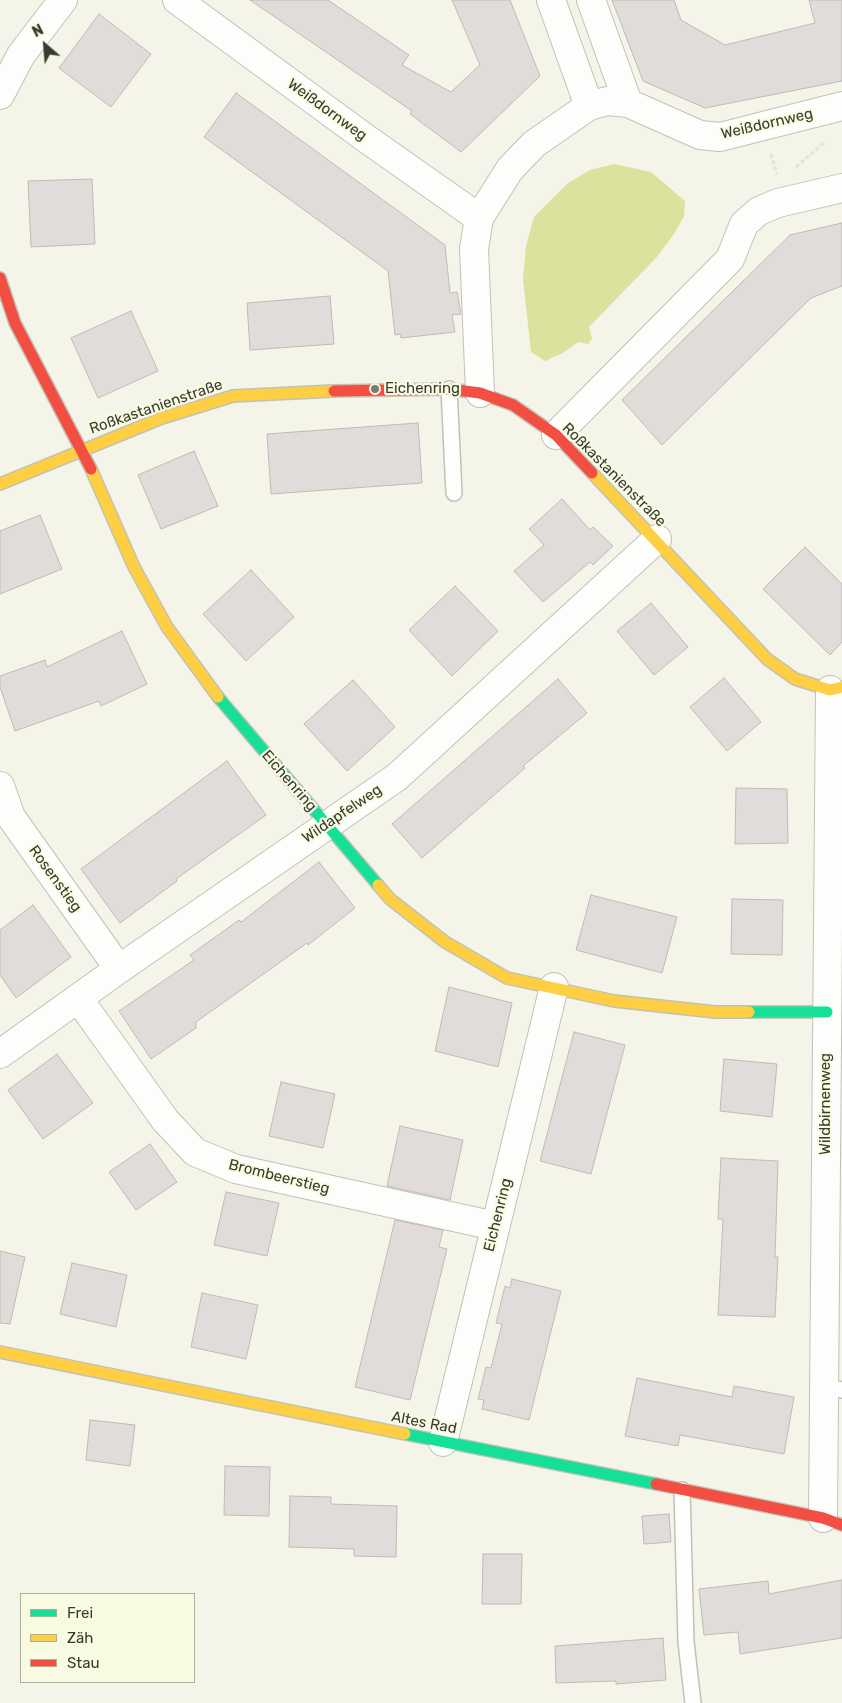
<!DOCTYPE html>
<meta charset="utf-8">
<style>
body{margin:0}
#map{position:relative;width:842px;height:1703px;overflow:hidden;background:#f4f5e8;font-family:Rubik,sans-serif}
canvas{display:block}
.legend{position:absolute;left:20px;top:1593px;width:175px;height:90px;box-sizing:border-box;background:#f8fbe2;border:1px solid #acae9b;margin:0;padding:6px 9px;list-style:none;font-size:15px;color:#393b31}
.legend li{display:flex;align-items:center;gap:10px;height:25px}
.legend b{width:25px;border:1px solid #acae9b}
.north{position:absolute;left:20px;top:20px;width:50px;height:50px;-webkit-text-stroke:4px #f8fbe2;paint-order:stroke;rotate:333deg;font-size:14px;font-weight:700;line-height:20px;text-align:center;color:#393b31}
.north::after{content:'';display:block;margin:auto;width:18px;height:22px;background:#393b31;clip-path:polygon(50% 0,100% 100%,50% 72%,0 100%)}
</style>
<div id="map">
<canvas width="842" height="1703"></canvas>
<ul class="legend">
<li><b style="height:6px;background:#16e098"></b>Frei</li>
<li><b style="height:6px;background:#ffcf43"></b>Zäh</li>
<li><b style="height:6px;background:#f24e42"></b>Stau</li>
</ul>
<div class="north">N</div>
</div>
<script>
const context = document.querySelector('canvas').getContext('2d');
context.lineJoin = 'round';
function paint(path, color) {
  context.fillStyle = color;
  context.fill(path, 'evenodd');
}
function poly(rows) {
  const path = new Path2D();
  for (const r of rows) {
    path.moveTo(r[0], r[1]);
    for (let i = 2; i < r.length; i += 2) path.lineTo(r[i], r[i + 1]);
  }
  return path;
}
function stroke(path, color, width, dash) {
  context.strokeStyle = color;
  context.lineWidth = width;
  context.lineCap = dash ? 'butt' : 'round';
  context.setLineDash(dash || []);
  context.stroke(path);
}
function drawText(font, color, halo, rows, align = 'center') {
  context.font = font + ' Rubik,sans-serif';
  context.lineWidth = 4.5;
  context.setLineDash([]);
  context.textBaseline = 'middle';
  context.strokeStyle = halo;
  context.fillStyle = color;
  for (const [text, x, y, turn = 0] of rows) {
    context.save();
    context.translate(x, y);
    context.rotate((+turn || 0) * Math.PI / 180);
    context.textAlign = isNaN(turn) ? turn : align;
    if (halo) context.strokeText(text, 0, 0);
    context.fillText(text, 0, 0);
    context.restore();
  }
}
paint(poly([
 [614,164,651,172,685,201,684,216,674,234,656,258,589,327,592,339,588,344,578,342,563,353,545,361,531,352,523,279,526,246,534,217,568,183,590,170]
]), '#dce19e');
const building = poly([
 [250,0,328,0,409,55,402,65,451,92,480,65,452,0,510,0,540,76,461,152,410,114,412,111,250,0],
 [612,0,674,0,681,20,725,45,815,23,809,0,842,0,842,81,705,108,643,81,612,0],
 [99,14,151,54,111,107,59,68,99,14],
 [236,93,445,245,450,293,457,292,461,314,452,315,455,332,401,338,400,334,395,335,388,271,204,137,236,93],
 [92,179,95,244,31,247,28,181,92,179],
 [842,223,842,286,811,298,662,445,622,400,790,235,842,223],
 [330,296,334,344,250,350,247,303,330,296],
 [131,311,158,371,98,398,71,338,131,311],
 [418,423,422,483,271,494,267,434,418,423],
 [194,451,218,506,161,529,138,475,194,451],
 [562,499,590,530,593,527,613,546,593,565,590,562,543,602,514,571,544,545,529,529,562,499],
 [40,515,62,569,0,594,0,531,40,515],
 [805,547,842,584,842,642,830,655,763,589,805,547],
 [251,570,294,617,246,661,203,614,251,570],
 [455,586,498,631,452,676,409,630,455,586],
 [651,603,688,647,654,675,617,631,651,603],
 [122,631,147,684,101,706,99,701,15,731,0,687,0,676,45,660,47,667,122,631],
 [724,678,761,722,727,751,690,707,724,678],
 [558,679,587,713,523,766,525,768,422,858,392,824,558,679],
 [353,680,395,727,347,771,304,724,353,680],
 [227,761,266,815,176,879,177,881,120,923,81,869,227,761],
 [736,788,787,789,788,843,735,844,736,788],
 [319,862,355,908,308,945,307,943,196,1022,196,1028,151,1059,119,1011,194,960,190,955,239,920,241,922,319,862],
 [591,895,677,917,662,973,576,950,591,895],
 [732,899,783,900,782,955,731,954,732,899],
 [33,905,71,957,16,998,0,975,0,930,33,905],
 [449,987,512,1003,498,1067,435,1051,449,987],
 [574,1032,625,1045,591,1174,540,1161,574,1032],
 [57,1054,93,1103,43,1139,8,1090,57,1054],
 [724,1059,777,1064,772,1117,720,1111,724,1059],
 [281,1082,335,1094,323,1148,269,1136,281,1082],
 [400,1126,463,1140,450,1200,387,1186,400,1126],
 [150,1144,177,1182,136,1210,109,1172,150,1144],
 [721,1158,778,1161,775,1257,778,1257,775,1317,718,1315,723,1219,718,1219,721,1158],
 [226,1192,279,1203,267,1256,214,1245,226,1192],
 [395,1220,443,1230,439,1247,447,1249,410,1400,355,1387,395,1220],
 [0,1251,25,1257,10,1324,0,1323,0,1251],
 [72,1263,127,1275,116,1327,60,1314,72,1263],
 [512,1279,561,1291,529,1420,482,1409,484,1400,478,1399,486,1367,491,1368,502,1324,496,1323,505,1286,510,1288,512,1279],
 [202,1293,258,1305,246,1359,191,1347,202,1293],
 [637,1378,732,1397,734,1386,794,1397,784,1454,680,1435,678,1446,625,1436,637,1378],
 [90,1420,135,1425,130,1466,86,1460,90,1420],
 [225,1466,270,1467,269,1516,224,1515,225,1466],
 [290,1496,331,1497,331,1504,397,1506,396,1557,354,1556,354,1549,289,1547,290,1496],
 [669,1514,671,1542,644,1544,642,1516,669,1514],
 [483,1554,522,1554,521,1604,482,1604,483,1554],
 [842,1580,842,1638,740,1654,738,1632,704,1635,699,1589,768,1581,769,1594,842,1580],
 [663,1638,666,1680,616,1684,616,1681,556,1683,555,1646,663,1638]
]);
paint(building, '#e1dcd9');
stroke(building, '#bebab6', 1);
const lane = poly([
 [449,389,454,493],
 [824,1385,842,1390],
 [682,1490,686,1642,693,1703]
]);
const street = poly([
 [177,0,364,137,479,218],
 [551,0,589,106],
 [591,0,628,103],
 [0,95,21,55,63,0],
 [480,393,474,249,479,218,510,169,534,144,589,106,607,101,628,103,700,135,720,137,842,106],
 [556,435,730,259,744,224,759,211,778,203,842,188],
 [0,786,11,817,119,969],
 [78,998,165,1120,195,1152,236,1169,495,1226],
 [0,1054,119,969,397,777,657,539],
 [443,1442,554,987],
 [823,1518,830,690]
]);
const fast = poly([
 [218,697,378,885],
 [749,1012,827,1012],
 [405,1434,656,1484]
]);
const slow = poly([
 [91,469,134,567,167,627,218,697],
 [592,473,767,659,795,679,830,690,842,687],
 [0,484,162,418,233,396,334,391],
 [378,885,390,899,445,942,507,978,614,1001,715,1012,749,1012],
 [0,1352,405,1434]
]);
const jam = poly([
 [0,278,15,323,91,469],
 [334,391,449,389,480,393,513,405,556,435,592,473],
 [656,1484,823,1518,842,1525]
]);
stroke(lane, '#c1c2b7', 18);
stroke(street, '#c1c2b7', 30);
stroke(fast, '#c1c2b7', 14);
stroke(slow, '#c1c2b7', 14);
stroke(jam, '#c1c2b7', 14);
stroke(poly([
 [771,154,777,175],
 [796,167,825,142]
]), '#e2e2df', 3, [4, 2.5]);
stroke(lane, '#fdfefc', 15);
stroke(street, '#fdfefc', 28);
stroke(fast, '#16e098', 11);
stroke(slow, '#ffcf43', 11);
stroke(jam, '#f24e42', 11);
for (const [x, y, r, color] of [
 [375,389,5,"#7a7c71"]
]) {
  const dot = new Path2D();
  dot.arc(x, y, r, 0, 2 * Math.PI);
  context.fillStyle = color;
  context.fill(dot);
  stroke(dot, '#f8fbe2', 2);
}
drawText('15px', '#393b31', '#f8fbe2', [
 ["Weißdornweg",327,110,36],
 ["Weißdornweg",767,124,-13],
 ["Roßkastanienstraße",156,407,-19],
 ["Roßkastanienstraße",614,475,45],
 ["Eichenring",289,781,49],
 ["Wildapfelweg",342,814,-34],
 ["Rosenstieg",55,879,54],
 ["Wildbirnenweg",826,1104,-90],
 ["Brombeerstieg",279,1177,14],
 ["Eichenring",498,1215,-76],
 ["Altes Rad",424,1423,11]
]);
drawText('15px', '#393b31', '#f8fbe2', [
 ["Eichenring",385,389]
], 'left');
</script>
